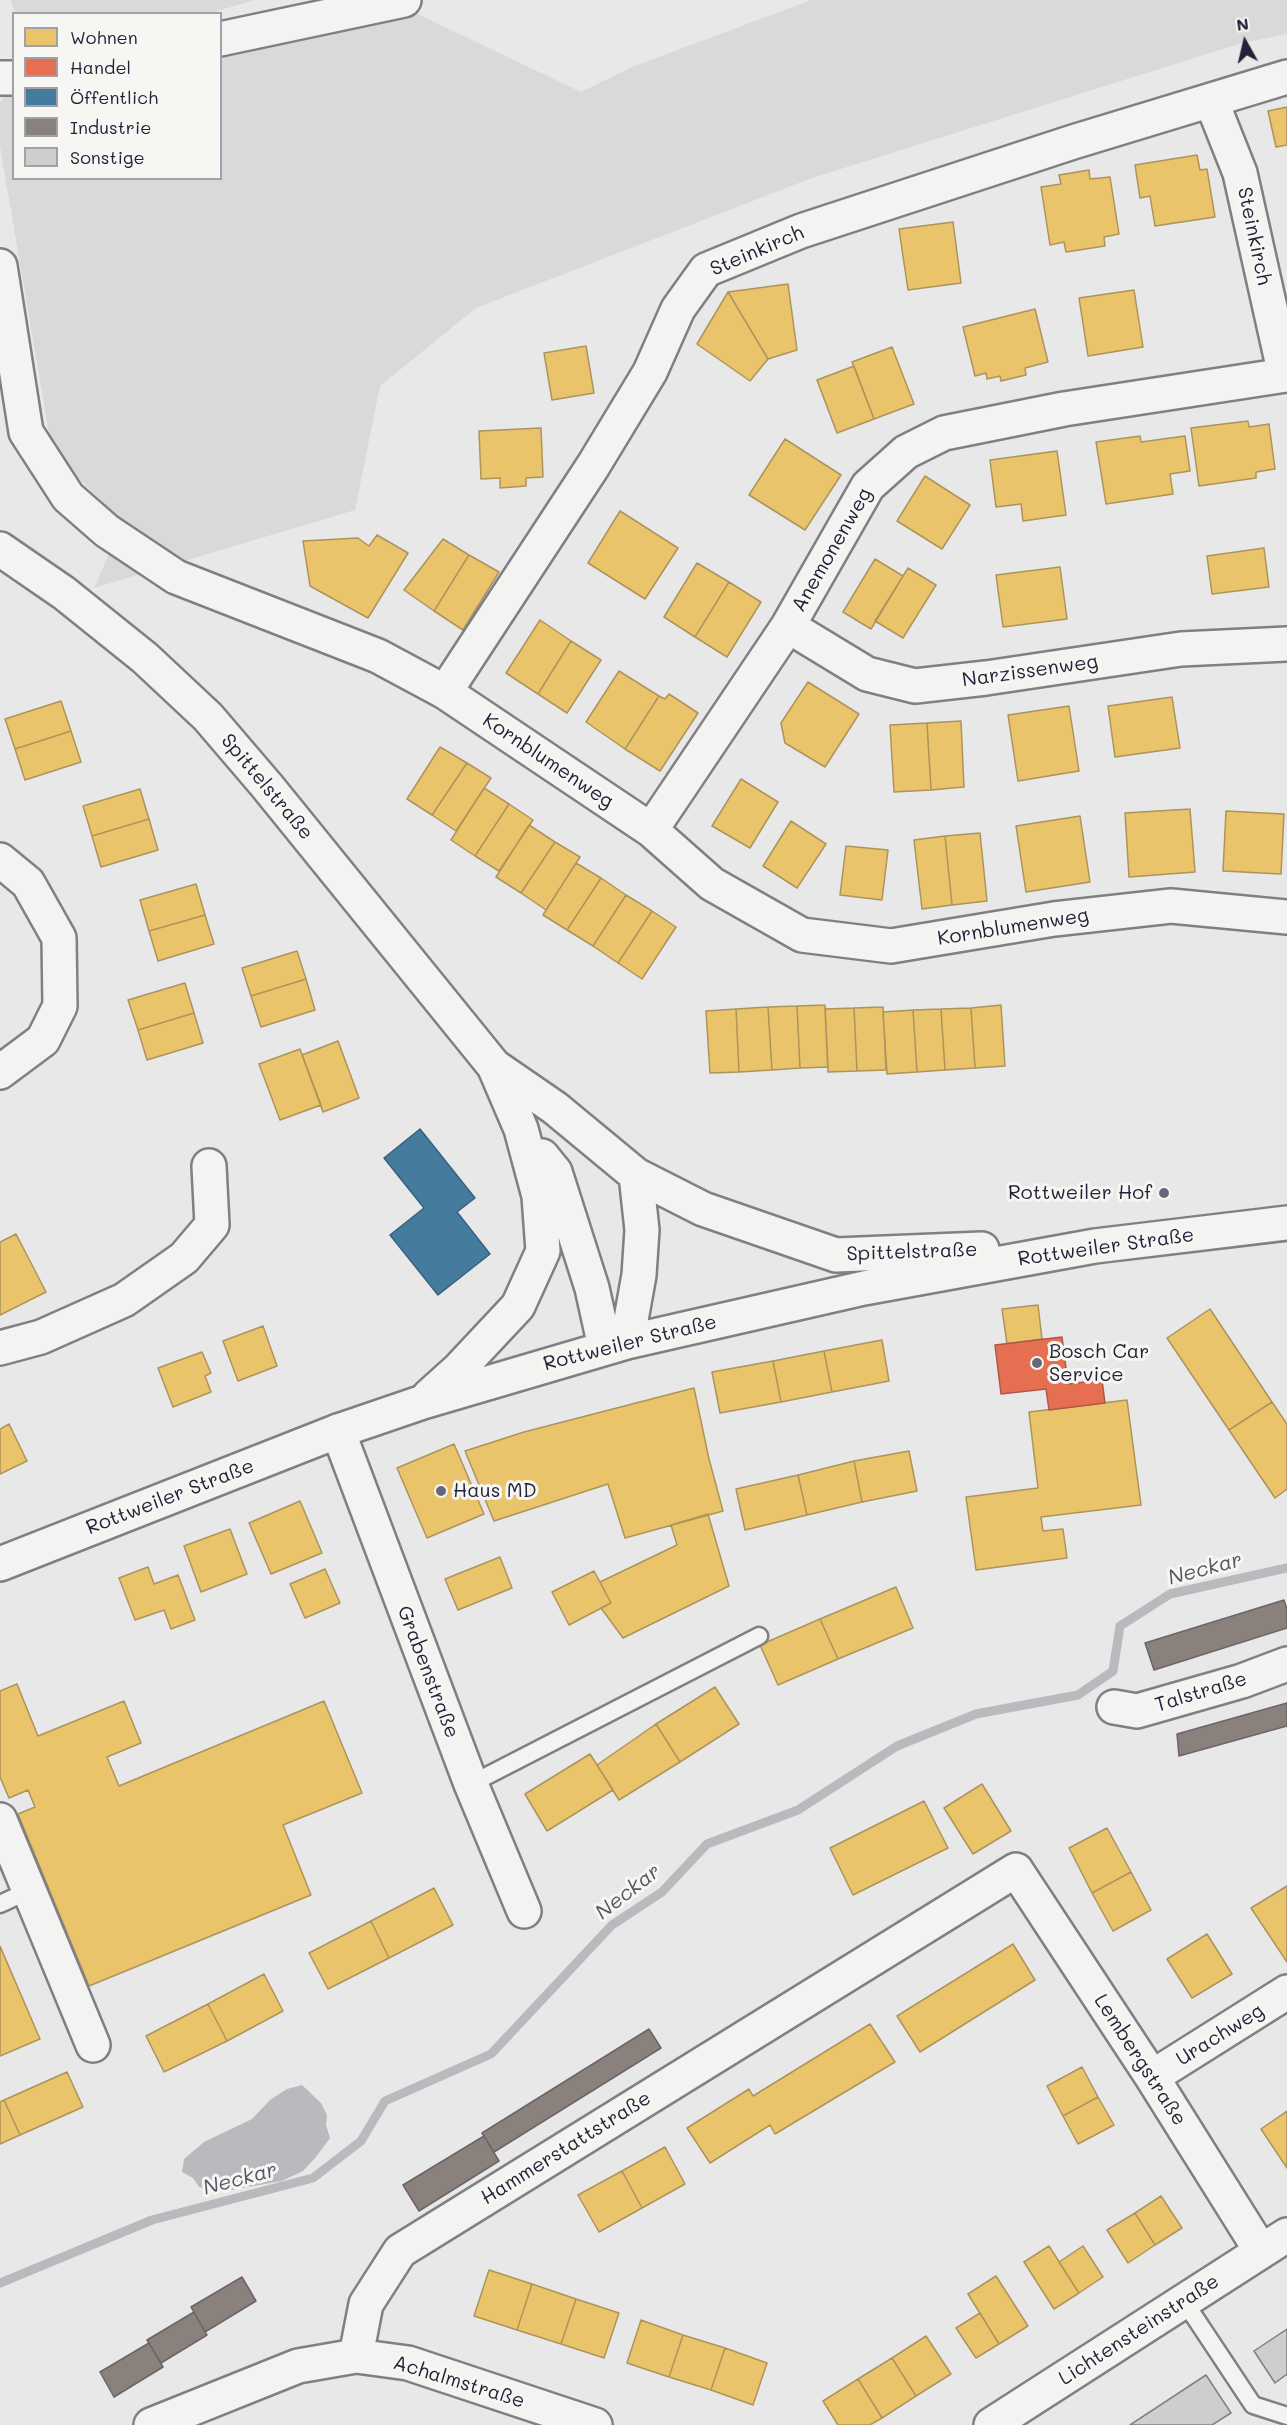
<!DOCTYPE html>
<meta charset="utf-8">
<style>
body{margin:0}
#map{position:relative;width:1287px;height:2425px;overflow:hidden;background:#e8e8e8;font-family:Mali,sans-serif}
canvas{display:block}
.legend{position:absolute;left:12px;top:12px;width:210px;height:168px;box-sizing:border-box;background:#f6f6f2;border:2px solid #a1a1a9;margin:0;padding:8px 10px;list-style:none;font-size:18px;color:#22223b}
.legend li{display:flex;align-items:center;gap:12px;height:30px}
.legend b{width:30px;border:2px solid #a1a1a9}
.north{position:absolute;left:1215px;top:12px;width:60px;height:60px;-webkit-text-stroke:4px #f6f6f2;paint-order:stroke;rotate:352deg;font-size:16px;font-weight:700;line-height:24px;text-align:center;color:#22223b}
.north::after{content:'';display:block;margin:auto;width:21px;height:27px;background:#22223b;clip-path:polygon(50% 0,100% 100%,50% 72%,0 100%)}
</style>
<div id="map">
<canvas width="1287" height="2425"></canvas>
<ul class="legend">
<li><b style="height:16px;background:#e9c46a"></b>Wohnen</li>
<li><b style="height:16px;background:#e76f51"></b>Handel</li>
<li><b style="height:16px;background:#457b9d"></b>Öffentlich</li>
<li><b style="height:16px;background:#8a817c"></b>Industrie</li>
<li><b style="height:16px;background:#cececf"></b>Sonstige</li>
</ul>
<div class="north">N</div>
</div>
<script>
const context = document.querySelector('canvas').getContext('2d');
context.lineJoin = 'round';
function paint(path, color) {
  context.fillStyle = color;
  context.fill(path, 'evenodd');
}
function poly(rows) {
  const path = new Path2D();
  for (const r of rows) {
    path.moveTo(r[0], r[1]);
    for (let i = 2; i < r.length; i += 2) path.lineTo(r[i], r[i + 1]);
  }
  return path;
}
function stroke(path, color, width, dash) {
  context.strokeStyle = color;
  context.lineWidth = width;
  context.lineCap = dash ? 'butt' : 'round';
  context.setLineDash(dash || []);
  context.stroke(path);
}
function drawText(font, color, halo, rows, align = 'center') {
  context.font = font + ' Mali,sans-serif';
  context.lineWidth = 6;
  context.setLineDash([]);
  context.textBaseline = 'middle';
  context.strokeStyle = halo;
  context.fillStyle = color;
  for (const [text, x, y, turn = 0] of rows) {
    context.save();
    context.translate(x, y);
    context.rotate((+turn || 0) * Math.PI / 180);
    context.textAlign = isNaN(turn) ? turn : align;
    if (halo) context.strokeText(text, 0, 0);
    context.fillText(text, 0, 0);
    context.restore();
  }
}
paint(poly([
 [11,0,255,0,207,14,15,13],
 [811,0,1287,0,1287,34,1242,43,812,178,476,308,380,386,355,510,94,588,123,522,77,477,50,440,0,146,0,103,5,94,13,93,14,178,220,178,221,49,407,9,581,92,632,67]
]), '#d9d9da');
paint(poly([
 [302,2085,321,2103,327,2115,326,2125,330,2138,316,2157,303,2171,282,2181,219,2192,199,2187,193,2178,182,2172,184,2159,204,2142,252,2119,270,2100,287,2089]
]), '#b9b9be');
const homes = poly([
 [1287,107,1287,145,1276,147,1268,111,1287,107],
 [1197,155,1200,170,1207,169,1215,217,1155,226,1150,196,1140,198,1135,165,1197,155],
 [1089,170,1090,179,1110,177,1119,234,1104,237,1105,246,1066,252,1064,242,1050,245,1041,187,1061,184,1059,175,1089,170],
 [953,222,961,283,908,290,899,229,953,222],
 [788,284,797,350,768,359,728,292,788,284],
 [1134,290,1143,347,1088,356,1079,298,1134,290],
 [728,292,768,359,750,381,697,344,728,292],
 [1035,309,1048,362,1025,368,1026,375,1001,381,1000,376,987,379,986,373,975,376,963,327,1035,309],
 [586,346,594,393,552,400,544,353,586,346],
 [892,347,914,404,874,419,852,362,892,347],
 [854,366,874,419,837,433,817,380,854,366],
 [1248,421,1249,427,1269,424,1275,469,1256,472,1256,478,1199,486,1191,428,1248,421],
 [541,428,543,477,526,478,526,486,500,488,500,478,481,479,479,431,541,428],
 [1140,436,1141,442,1185,436,1190,471,1170,474,1173,494,1106,504,1096,442,1140,436],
 [785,439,841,475,805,530,749,495,785,439],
 [1057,451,1066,515,1023,521,1021,504,996,507,990,460,1057,451],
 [925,476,970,505,942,549,897,521,925,476],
 [620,511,678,548,645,599,588,563,620,511],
 [377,535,408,553,368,618,310,586,303,541,358,538,369,546,377,535],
 [443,539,469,555,434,611,404,590,443,539],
 [1264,548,1269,587,1212,594,1207,556,1264,548],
 [469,555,499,572,463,630,434,611,469,555],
 [875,559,903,576,871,629,843,612,875,559],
 [697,563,729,582,695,637,664,617,697,563],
 [1060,567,1067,619,1003,627,996,575,1060,567],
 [908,568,936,585,903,638,875,621,908,568],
 [729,582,761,602,727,657,695,637,729,582],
 [540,620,571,641,538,694,506,673,540,620],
 [571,641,601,660,567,713,538,694,571,641],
 [619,671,659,696,625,749,586,722,619,671],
 [808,682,859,714,825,767,785,743,781,723,808,682],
 [669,694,698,713,660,771,625,749,659,696,665,699,669,694],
 [1172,697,1180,748,1115,757,1108,706,1172,697],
 [61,701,71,731,15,749,5,719,61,701],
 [1069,706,1079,771,1018,781,1008,715,1069,706],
 [961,721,964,787,931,790,927,723,961,721],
 [927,723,931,790,894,792,890,725,927,723],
 [71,731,81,762,25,780,15,749,71,731],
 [440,747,467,763,432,815,407,799,440,747],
 [467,763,491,778,456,831,432,815,467,763],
 [741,779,778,802,750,848,712,826,741,779],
 [484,788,509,804,475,856,451,840,484,788],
 [140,789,149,819,92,836,83,806,140,789],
 [509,804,533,820,499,871,475,856,509,804],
 [1190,809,1195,872,1129,877,1125,813,1190,809],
 [1226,811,1284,814,1281,874,1223,871,1226,811],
 [1080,816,1090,882,1026,892,1016,826,1080,816],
 [149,819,158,850,101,867,92,836,149,819],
 [791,821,826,844,797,888,763,866,791,821],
 [529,825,555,842,521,893,496,877,529,825],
 [980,833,987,901,952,905,945,836,980,833],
 [945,836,952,905,922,909,914,840,945,836],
 [555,842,580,857,546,910,521,893,555,842],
 [846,846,888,850,882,900,840,895,846,846],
 [576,863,601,878,567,930,543,915,576,863],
 [601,878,626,895,593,946,567,930,601,878],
 [196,884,205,915,149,931,140,900,196,884],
 [626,895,652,911,618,963,593,946,626,895],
 [652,911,676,927,642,979,618,963,652,911],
 [205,915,214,944,158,961,149,931,205,915],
 [297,951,306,979,251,996,242,968,297,951],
 [306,979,315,1010,261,1027,251,996,306,979],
 [185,983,194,1013,138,1030,128,1000,185,983],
 [825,1005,828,1067,800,1068,797,1006,825,1005],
 [1001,1005,1005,1066,975,1068,971,1008,1001,1005],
 [797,1006,800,1068,772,1070,768,1007,797,1006],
 [768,1007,772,1070,739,1072,736,1009,768,1007],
 [883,1007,886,1070,857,1071,854,1008,883,1007],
 [854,1008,857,1071,828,1072,825,1009,854,1008],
 [971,1008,975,1068,945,1070,941,1009,971,1008],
 [736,1009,739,1072,710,1073,706,1011,736,1009],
 [941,1009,945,1070,917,1072,913,1010,941,1009],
 [913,1010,917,1072,887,1074,883,1012,913,1010],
 [194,1013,203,1043,147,1060,138,1030,194,1013],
 [338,1041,359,1098,323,1112,302,1055,338,1041],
 [300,1049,321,1105,280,1120,259,1064,300,1049],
 [16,1234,46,1292,0,1315,0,1242,16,1234],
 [1038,1305,1042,1339,1007,1344,1002,1309,1038,1305],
 [1210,1309,1272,1402,1229,1430,1167,1338,1210,1309],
 [263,1326,277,1366,238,1381,223,1341,263,1326],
 [882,1340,889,1381,832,1392,824,1351,882,1340],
 [824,1351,832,1392,781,1402,773,1361,824,1351],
 [202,1352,211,1373,205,1376,211,1392,173,1407,158,1368,202,1352],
 [773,1361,781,1402,720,1413,712,1372,773,1361],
 [694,1388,709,1459,723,1511,625,1538,608,1484,494,1521,465,1451,524,1432,694,1388],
 [1127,1400,1141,1505,1041,1517,1043,1531,1063,1529,1067,1558,976,1570,966,1497,1038,1488,1029,1412,1127,1400],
 [1272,1402,1287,1424,1287,1489,1275,1498,1229,1430,1272,1402],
 [9,1424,27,1461,0,1474,0,1429,9,1424],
 [454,1444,484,1514,427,1538,397,1468,454,1444],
 [909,1451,917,1491,862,1502,854,1461,909,1451],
 [854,1461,862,1502,807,1515,798,1475,854,1461],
 [798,1475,807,1515,745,1530,736,1489,798,1475],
 [300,1501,322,1553,271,1574,249,1523,300,1501],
 [708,1514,729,1586,623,1638,601,1608,611,1603,600,1582,677,1545,671,1525,708,1514],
 [230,1529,247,1574,201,1592,184,1546,230,1529],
 [500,1557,512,1588,458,1610,445,1579,500,1557],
 [148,1567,154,1584,178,1575,195,1620,171,1629,164,1610,135,1620,119,1578,148,1567],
 [325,1569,340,1603,305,1618,290,1584,325,1569],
 [594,1571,611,1603,569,1625,552,1592,594,1571],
 [896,1587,913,1628,838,1659,820,1619,896,1587],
 [820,1619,838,1659,778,1685,760,1645,820,1619],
 [17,1684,38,1736,124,1701,141,1743,107,1757,119,1786,324,1701,362,1793,283,1825,311,1895,89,1986,18,1814,35,1807,28,1790,9,1798,0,1777,0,1691,17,1684],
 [715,1687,739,1724,680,1762,656,1724,715,1687],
 [656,1724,680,1762,619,1800,597,1765,656,1724],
 [590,1754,613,1790,547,1831,525,1794,590,1754],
 [982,1784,1011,1831,973,1854,944,1808,982,1784],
 [924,1801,948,1848,853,1895,830,1848,924,1801],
 [1107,1828,1131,1872,1092,1893,1069,1848,1107,1828],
 [1131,1872,1151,1910,1113,1931,1092,1893,1131,1872],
 [1287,1886,1287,1962,1251,1908,1287,1886],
 [434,1888,453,1925,389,1958,371,1921,434,1888],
 [371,1921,389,1958,328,1989,309,1953,371,1921],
 [1207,1934,1232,1974,1192,1998,1167,1959,1207,1934],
 [1013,1944,1035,1980,920,2052,897,2016,1013,1944],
 [0,1946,40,2039,0,2056,0,1946],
 [264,1974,283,2011,227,2041,208,2004,264,1974],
 [208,2004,227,2041,164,2072,146,2036,208,2004],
 [870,2024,895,2062,775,2134,770,2125,710,2163,687,2128,749,2089,753,2096,870,2024],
 [1082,2067,1098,2097,1063,2116,1047,2086,1082,2067],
 [67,2072,83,2107,20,2135,4,2100,67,2072],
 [1098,2097,1114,2125,1078,2144,1063,2116,1098,2097],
 [4,2100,20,2135,0,2144,0,2102,4,2100],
 [1287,2111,1287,2168,1261,2129,1287,2111],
 [665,2147,685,2184,642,2208,622,2171,665,2147],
 [622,2171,642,2208,599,2232,578,2195,622,2171],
 [1161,2196,1182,2228,1155,2245,1135,2213,1161,2196],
 [1135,2213,1155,2245,1128,2263,1107,2230,1135,2213],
 [1049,2246,1079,2293,1054,2309,1024,2262,1049,2246],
 [1083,2246,1103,2277,1079,2293,1059,2262,1083,2246],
 [489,2270,532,2284,517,2330,474,2316,489,2270],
 [996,2276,1028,2326,999,2344,968,2294,996,2276],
 [532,2284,576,2299,561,2344,517,2330,532,2284],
 [576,2299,619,2313,604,2358,561,2344,576,2299],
 [980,2313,999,2344,976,2358,956,2328,980,2313],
 [641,2320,683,2335,669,2377,627,2363,641,2320],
 [683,2335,725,2348,711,2390,669,2377,683,2335],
 [926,2336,951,2374,916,2396,892,2358,926,2336],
 [725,2348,767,2363,753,2405,711,2390,725,2348],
 [892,2358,916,2396,882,2418,858,2379,892,2358],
 [858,2379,882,2418,870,2425,838,2425,823,2401,858,2379]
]);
paint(homes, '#e9c46a');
stroke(homes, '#ad935c', 1.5);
const shops = poly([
 [1062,1337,1068,1384,1102,1380,1105,1403,1049,1410,1046,1389,1001,1394,995,1345,1062,1337]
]);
paint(shops, '#e76f51');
stroke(shops, '#ac584a', 1.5);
const public = poly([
 [420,1129,475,1198,457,1212,490,1254,438,1295,390,1235,424,1208,384,1158,420,1129]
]);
paint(public, '#457b9d');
stroke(public, '#3a6080', 1.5);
const industry = poly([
 [1284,1600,1287,1609,1287,1628,1154,1670,1145,1643,1284,1600],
 [1287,1703,1287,1726,1179,1756,1177,1734,1287,1703],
 [649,2029,661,2048,494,2152,482,2133,649,2029],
 [484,2136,499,2161,419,2211,403,2185,484,2136],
 [242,2277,256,2301,205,2332,191,2307,242,2277],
 [194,2312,207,2335,161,2363,147,2340,194,2312],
 [149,2343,163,2367,114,2397,100,2372,149,2343]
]);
paint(industry, '#8a817c');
stroke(industry, '#6b6468', 1.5);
stroke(poly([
 [0,2283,152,2220,313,2178,361,2141,385,2101,491,2054,612,1925,662,1892,707,1844,798,1810,897,1746,976,1714,1078,1695,1113,1671,1120,1626,1170,1594,1287,1568]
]), '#b9b9be', 9);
const building = poly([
 [1287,2329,1287,2374,1275,2383,1254,2351,1287,2329],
 [1206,2375,1231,2413,1212,2425,1130,2425,1206,2375]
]);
paint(building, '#cececf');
stroke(building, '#808084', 1.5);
const lane = poly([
 [471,1784,759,1636],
 [0,1904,28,1891],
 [1184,2301,1253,2405,1287,2416]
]);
const street = poly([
 [220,39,404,0],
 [0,78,14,78],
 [0,266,26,432,68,497,107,531,176,577,378,656,445,692,651,830,712,884,802,935,891,946,1054,919,1171,906,1287,917],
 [788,626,867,674,915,686,986,678,1181,649,1287,644],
 [445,692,593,466,650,372,678,309,706,270,801,231,1073,142,1287,77],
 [651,830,788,626,868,486,906,452,944,433,1064,409,1285,375,1240,173,1211,100],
 [0,860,28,883,59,938,60,1006,43,1040,0,1072],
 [0,1348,41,1337,124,1300,184,1258,212,1225,209,1166],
 [338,1431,471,1784,524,1911],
 [1114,1707,1137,1711,1242,1681,1287,1664],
 [0,1820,93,2045],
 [1152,2077,1287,1992],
 [356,2356,366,2304,400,2251,1016,1870,1152,2077,1261,2251],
 [151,2425,298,2366,356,2356,408,2363,595,2425],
 [991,2425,1287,2235]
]);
const secondary = poly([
 [0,549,64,593,145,658,208,717,267,786,494,1066,521,1129,539,1196,543,1251,518,1306,459,1369,429,1396],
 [494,1066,555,1108,636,1175,703,1209,836,1255,982,1249],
 [542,1156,555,1172,592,1288,605,1347],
 [627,1342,639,1275,642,1230,636,1175],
 [0,1564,338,1431,423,1402,627,1342,864,1288,1095,1246,1287,1223]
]);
stroke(lane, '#808084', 21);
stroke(street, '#808084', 38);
stroke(secondary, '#808084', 38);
stroke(lane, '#f3f3f1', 16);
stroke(street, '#f3f3f1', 33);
stroke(secondary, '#f3f3f1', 33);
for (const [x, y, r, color] of [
 [1164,1193,6,"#676778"],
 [1037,1363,6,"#676778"],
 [441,1491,6,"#676778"]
]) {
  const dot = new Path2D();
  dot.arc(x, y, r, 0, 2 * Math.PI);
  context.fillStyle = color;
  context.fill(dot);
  stroke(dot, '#f6f6f2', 2);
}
drawText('20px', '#22223b', '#f6f6f2', [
 ["Steinkirch",1254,236,78],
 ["Steinkirch",757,251,-23],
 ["Anemonenweg",832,550,-60],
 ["Narzissenweg",1030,671,-8],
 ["Kornblumenweg",548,761,34],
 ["Spittelstraße",267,787,50],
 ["Kornblumenweg",1013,927,-9],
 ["Rottweiler Straße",1106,1247,-8],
 ["Spittelstraße",912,1252,-2],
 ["Rottweiler Straße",630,1343,-14],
 ["Rottweiler Straße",170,1497,-21],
 ["Grabenstraße",428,1672,69],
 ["Talstraße",1201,1692,-17],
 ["Urachweg",1220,2035,-32],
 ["Lembergstraße",1140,2060,57],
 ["Hammerstattstraße",566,2148,-32],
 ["Lichtensteinstraße",1139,2330,-33],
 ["Achalmstraße",459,2382,17]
]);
drawText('20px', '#22223b', '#f6f6f2', [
 ["Rottweiler Hof",1152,1193,"right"],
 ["Bosch Car",1049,1352],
 ["Service",1049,1375],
 ["Haus MD",453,1491]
], 'left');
drawText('italic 21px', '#565668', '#f6f6f2', [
 ["Neckar",1205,1569,-15],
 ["Neckar",628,1892,-38],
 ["Neckar",240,2179,-15]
]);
</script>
